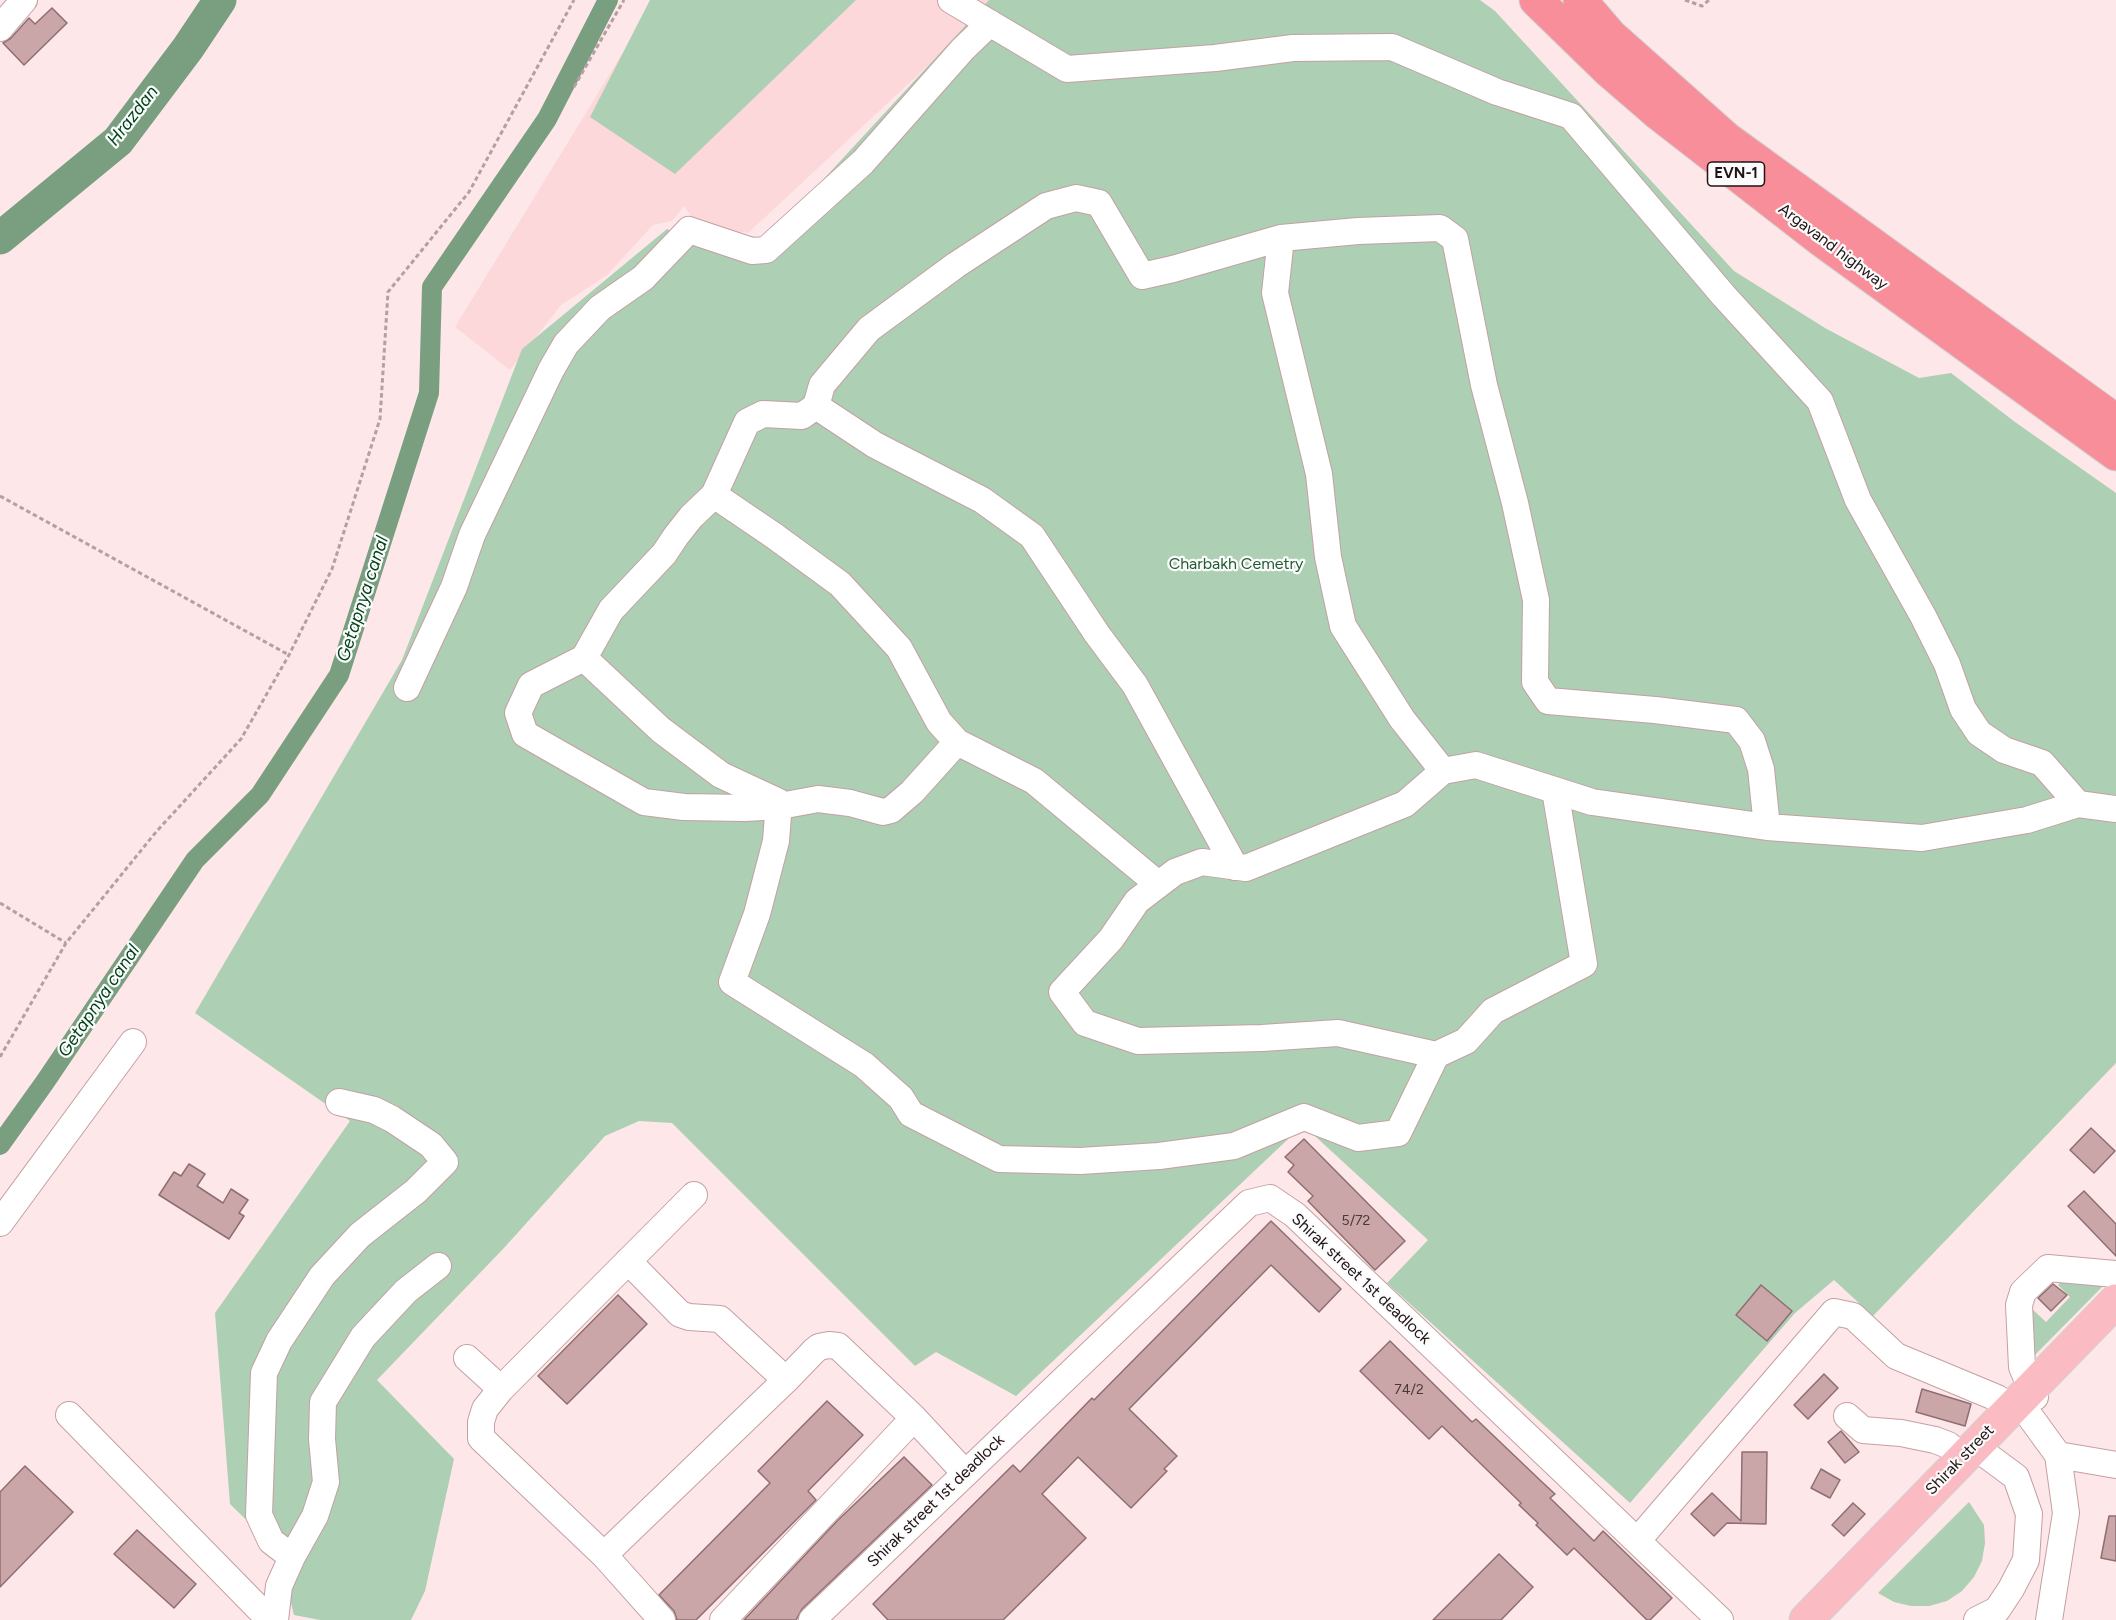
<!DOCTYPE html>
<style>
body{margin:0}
canvas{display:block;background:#fee7e8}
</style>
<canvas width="2116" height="1620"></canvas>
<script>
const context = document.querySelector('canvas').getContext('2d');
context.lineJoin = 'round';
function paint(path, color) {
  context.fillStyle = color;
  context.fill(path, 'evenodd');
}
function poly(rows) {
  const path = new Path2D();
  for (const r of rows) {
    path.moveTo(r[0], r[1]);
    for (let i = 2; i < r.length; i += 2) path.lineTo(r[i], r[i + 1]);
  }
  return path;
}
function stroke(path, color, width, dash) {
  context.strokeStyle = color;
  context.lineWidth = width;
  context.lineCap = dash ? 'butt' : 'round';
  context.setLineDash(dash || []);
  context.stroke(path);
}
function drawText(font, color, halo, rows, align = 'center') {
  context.font = font + ' Figtree,sans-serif';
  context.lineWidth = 4.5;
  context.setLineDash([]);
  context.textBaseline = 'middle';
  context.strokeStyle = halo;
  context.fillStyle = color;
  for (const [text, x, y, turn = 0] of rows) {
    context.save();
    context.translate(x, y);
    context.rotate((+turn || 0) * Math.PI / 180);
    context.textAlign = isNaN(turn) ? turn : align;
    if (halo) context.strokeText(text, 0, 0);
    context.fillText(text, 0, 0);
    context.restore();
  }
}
paint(poly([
 [655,0,990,0,976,21,748,233,743,232,732,238,691,216,684,206,672,221,653,225,607,275,561,305,510,370,455,327]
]), '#fdd8da');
paint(poly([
 [650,0,856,0,675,174,590,117],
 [989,0,1480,0,1495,11,1734,271,1825,328,1919,378,1951,373,2015,422,2116,493,2116,1063,1873,1316,1834,1280,1795,1313,1630,1503,1387,1283,1428,1240,1303,1125,1016,1396,936,1352,915,1366,672,1123,639,1121,605,1136,503,1249,377,1380,454,1459,425,1591,411,1620,320,1620,294,1615,278,1551,230,1504,215,1313,350,1121,195,1013,402,660,522,349,667,229,747,262],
 [2063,1279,2107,1282,2028,1362,2031,1308,2046,1322,2070,1297,2058,1285],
 [1969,1502,1984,1525,1985,1543,1982,1561,1974,1577,1962,1591,1947,1601,1929,1606,1911,1606,1894,1602,1878,1593]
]), '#adcfb3');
stroke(poly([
 [0,1145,45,1082,195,860,260,795,339,675,429,393,432,287,547,119,608,0]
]), '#799e80', 20);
stroke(poly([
 [0,238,118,141,188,48,220,0]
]), '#799e80', 33);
const building = poly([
 [52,8,67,23,24,65,3,43,11,38,29,18,35,24,52,8],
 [2091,1128,2115,1151,2094,1173,2070,1150,2091,1128],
 [1304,1139,1405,1241,1375,1270,1308,1201,1313,1196,1288,1172,1294,1165,1285,1157,1304,1139],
 [189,1164,205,1174,197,1186,223,1203,231,1189,248,1200,239,1213,244,1216,229,1239,159,1195,174,1172,181,1176,189,1164],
 [2084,1191,2116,1224,2116,1256,2068,1206,2084,1191],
 [1271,1221,1341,1289,1319,1312,1271,1265,1129,1409,1177,1456,1164,1469,1167,1471,1131,1508,1078,1457,1042,1494,1086,1538,1003,1620,888,1620,873,1604,1013,1465,1020,1472,1092,1398,1094,1400,1271,1221],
 [2053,1284,2067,1295,2051,1311,2038,1298,2053,1284],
 [1761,1285,1792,1311,1767,1341,1736,1315,1761,1285],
 [618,1295,647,1324,567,1404,538,1376,618,1295],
 [1390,1341,1472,1422,1476,1419,1542,1482,1555,1494,1550,1498,1594,1541,1603,1531,1672,1598,1650,1620,1647,1620,1574,1548,1567,1555,1536,1525,1538,1523,1519,1505,1521,1503,1442,1426,1429,1439,1360,1371,1390,1341],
 [1824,1374,1838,1388,1808,1419,1794,1405,1824,1374],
 [1922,1389,1971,1404,1965,1426,1916,1412,1922,1389],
 [827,1401,863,1435,808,1491,816,1500,696,1620,677,1620,674,1611,659,1595,770,1483,758,1471,827,1401],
 [1841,1431,1859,1452,1845,1463,1828,1442,1841,1431],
 [1742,1452,1767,1452,1766,1524,1727,1523,1714,1536,1691,1514,1712,1493,1741,1521,1742,1452],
 [904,1457,932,1485,802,1609,796,1620,744,1620,838,1520,904,1457],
 [25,1466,73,1512,0,1587,0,1492,25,1466],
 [1821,1469,1840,1480,1830,1498,1811,1488,1821,1469],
 [1853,1503,1865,1514,1844,1536,1832,1525,1853,1503],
 [2109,1516,2116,1516,2116,1561,2101,1558,2109,1516],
 [137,1530,196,1584,174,1608,114,1554,137,1530],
 [1499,1554,1533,1587,1501,1620,1433,1620,1499,1554]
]);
paint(building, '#caa6a9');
stroke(building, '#8f6e71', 1.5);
const minor = poly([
 [951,0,1067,69,1215,58,1293,48,1392,47,1497,92,1571,116,1724,296,1820,401,1858,500,1923,616,1947,664,1963,709,1979,733,2004,750,2042,763,2078,804],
 [0,28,24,0],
 [1281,238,1275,293,1319,474,1328,557,1343,626,1402,719,1443,771],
 [816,406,875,445,982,500,1032,536,1097,634,1135,685,1235,867],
 [714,495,773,535,840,584,899,648,939,722,957,742,1034,781,1158,884],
 [584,658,661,730,721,775,779,802,776,841,757,914,732,982,864,1065,901,1098,911,1114,999,1159,1080,1161,1159,1156,1234,1146,1304,1117,1358,1138,1398,1133,1436,1055,1466,1041,1493,1011,1584,964,1555,790],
 [407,688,454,587,472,535,551,370,566,344,600,308,643,278,689,230,752,251,766,250,863,162,963,49,990,23],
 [957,742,912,792,891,810,883,812,850,803,818,799,780,806,745,808,684,807,644,802,525,734,518,713,531,685,584,658,611,610,664,554,676,536,691,517,714,495,747,422,763,414,802,416,816,406,822,385,869,329,956,265,1046,206,1076,198,1099,203,1142,276,1173,269,1281,238,1358,231,1440,228,1455,239,1484,385,1515,503,1536,600,1535,682,1548,701,1655,710,1736,720,1752,741,1761,769,1767,827],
 [1436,1055,1338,1033,1262,1038,1138,1041,1085,1023,1062,992,1111,939,1137,901,1175,872,1202,862,1246,868,1405,804,1443,771,1476,765,1592,802,1767,827,1922,838,2027,820,2078,804,2116,809],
 [694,1195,501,1389,485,1409,481,1422,481,1438,604,1555,786,1380,814,1351,819,1347,829,1345,838,1346,914,1418,965,1473],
 [0,1223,133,1042],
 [628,1261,680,1314,689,1317,720,1319,786,1380],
 [467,1358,501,1389],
 [2035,1397,2022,1367,2019,1305,2023,1292,2048,1268,2116,1274],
 [2018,1400,2058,1455,2066,1513,2049,1620],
 [69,1415,270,1620],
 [1847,1416,1863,1430,1901,1433,1935,1440,1948,1445,1963,1457],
 [1974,1446,2016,1477,2029,1514,2026,1560,2011,1589,1997,1610,1977,1620],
 [2058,1455,2116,1465],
 [1637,1541,1834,1312,1853,1316,1896,1356,1997,1398,2011,1407],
 [604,1555,662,1620],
 [292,1557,271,1541,259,1515,264,1373,279,1341,322,1276,360,1235,416,1191,445,1162,431,1145,392,1119,374,1110,339,1102],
 [275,1620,279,1586,292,1557,315,1516,326,1482,322,1439,323,1402,363,1337,406,1291,438,1266],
 [723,1620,914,1418],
 [812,1620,1249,1203,1270,1198,1295,1215,1720,1620]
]);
const major = poly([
 [1806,1620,2116,1301]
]);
const highway = poly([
 [1536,0,1608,70,1659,114,1820,239,2116,454],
 [1580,0,1610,35,1727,139,2116,421]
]);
stroke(minor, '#c4a0a3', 28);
stroke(major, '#d2d0d0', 35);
stroke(highway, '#d2d0d0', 35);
stroke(poly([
 [1685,0,1702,6,1709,0],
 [574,87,624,0],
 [0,496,289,655],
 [0,903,66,943],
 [0,1057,66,943,156,832,241,739,289,655,332,569,380,419,388,292,469,192,574,0]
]), '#b4a0a1', 3, [4.5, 3]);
stroke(minor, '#fff', 26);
stroke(major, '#fabbc2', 33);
stroke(highway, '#f78e9a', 33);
drawText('14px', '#4a3839', null, [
 ["5/72",1356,1221],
 ["74/2",1409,1390]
]);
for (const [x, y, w] of [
 [1736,174,57]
]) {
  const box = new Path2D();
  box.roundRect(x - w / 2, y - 12, w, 24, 4.5);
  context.fillStyle = '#fbfbfb';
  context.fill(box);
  stroke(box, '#201314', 1.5);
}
drawText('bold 15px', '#201314', null, [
 ["EVN-1",1736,174]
]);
drawText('16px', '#201314', '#fbfbfb', [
 ["Argavand highway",1833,247,37],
 ["Shirak street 1st deadlock",1361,1279,43],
 ["Shirak street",1960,1460,-46],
 ["Shirak street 1st deadlock",936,1501,-44]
]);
drawText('16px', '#215b32', '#fbfbfb', [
 ["Charbakh Cemetry",1236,564]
]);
drawText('italic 18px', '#01431b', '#fbfbfb', [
 ["Hrazdan",133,116,-52],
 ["Getapnya canal",363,599,-72],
 ["Getapnya canal",99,1001,-56]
]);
</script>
